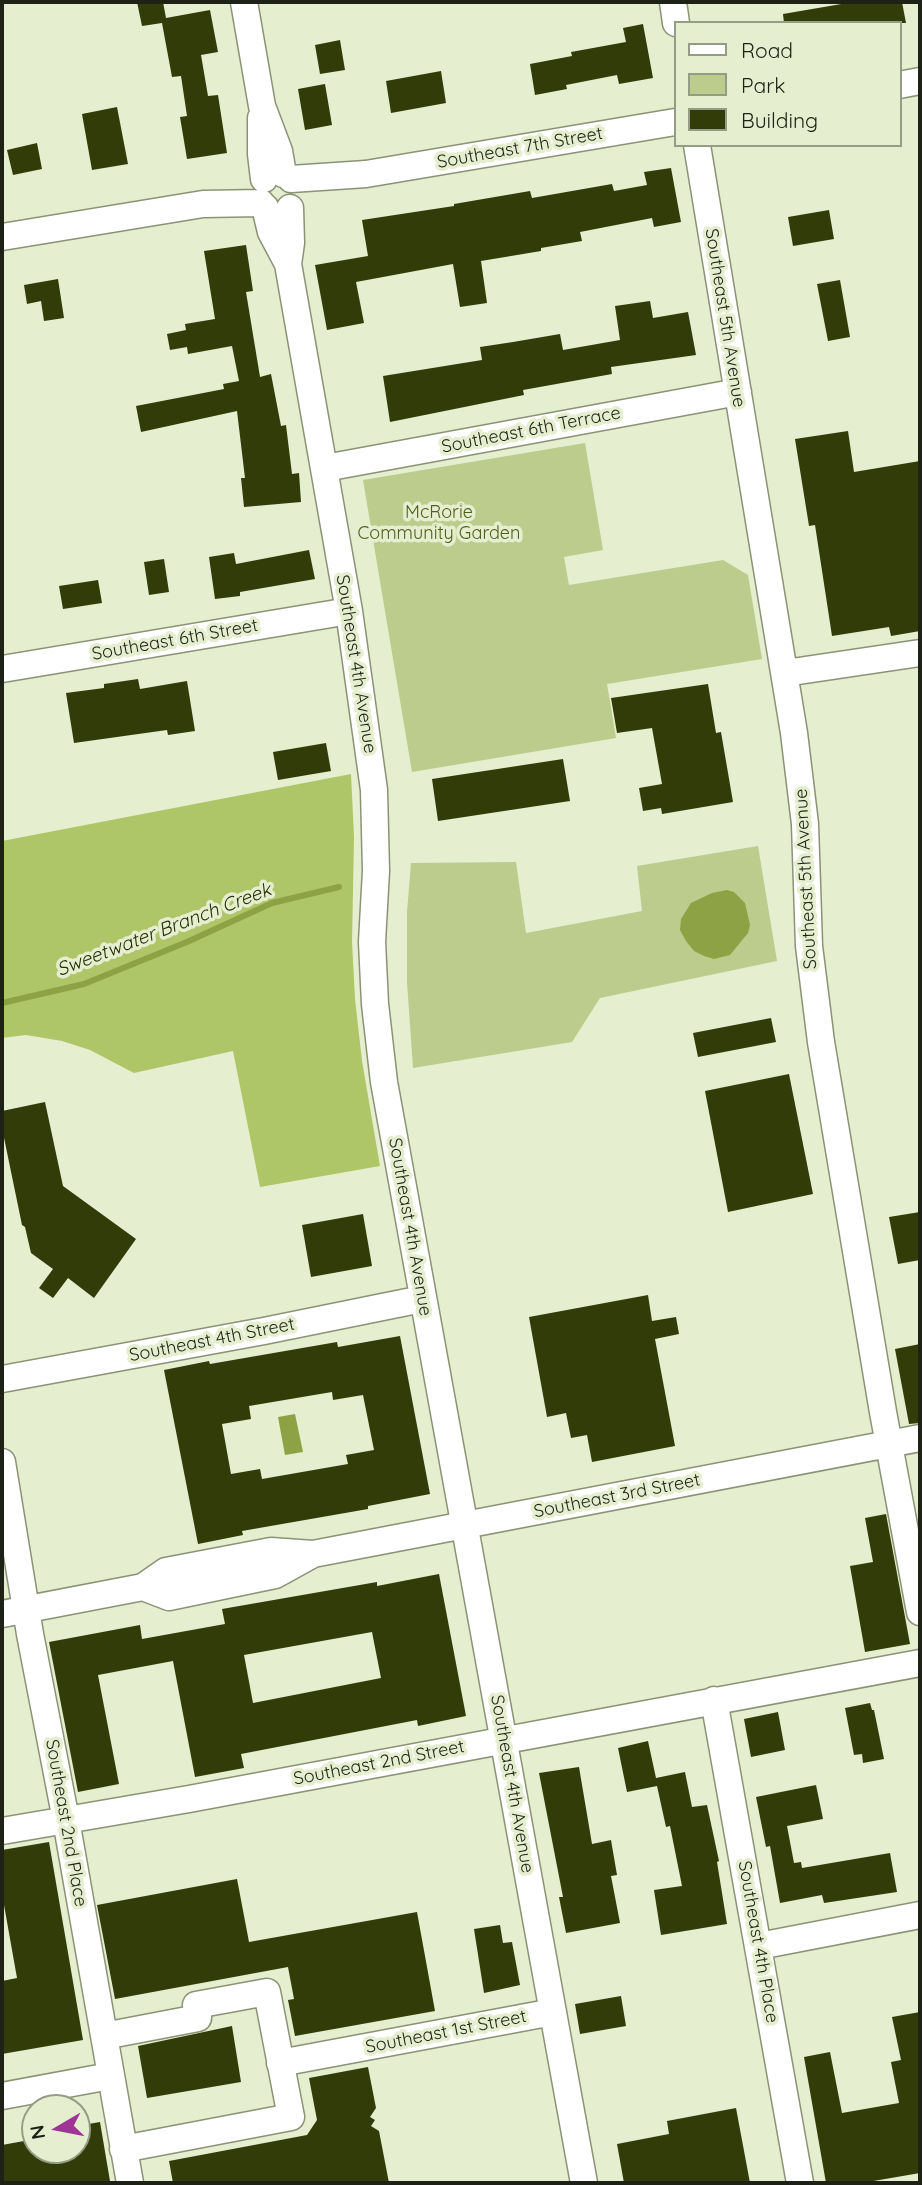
<!DOCTYPE html>
<style>
body{margin:0}
#map{position:relative;width:922px;height:2185px;overflow:hidden;background:#e5eecf;font-family:Quicksand,sans-serif}
canvas{display:block}
.frame{position:absolute;inset:0;border:4px solid #1e2116;pointer-events:none}
.legend{position:absolute;left:674px;top:21px;width:228px;height:126px;box-sizing:border-box;background:#e5eecf;border:2px solid #959c85;margin:0;padding:9px 12px;list-style:none;font-size:21px;color:#1e2116}
.legend li{display:flex;align-items:center;gap:14px;height:35px}
.legend b{width:35px;border:2px solid #959c85}
.north{position:absolute;left:21px;top:2094px;width:70px;height:70px;box-sizing:border-box;background:#e5eecf;border:2px solid #959c85;border-radius:50%;rotate:260deg;font-size:19px;font-weight:700;line-height:28px;text-align:center;color:#1e2116}
.north::after{content:'';display:block;margin:auto;width:24px;height:32px;background:#9e3597;clip-path:polygon(50% 0,100% 100%,50% 72%,0 100%)}
</style>
<div id="map">
<canvas width="922" height="2185"></canvas>
<div class="frame"></div>
<ul class="legend">
<li><b style="height:9px;background:#fff"></b>Road</li>
<li><b style="height:19px;background:#bbcc8d"></b>Park</li>
<li><b style="height:19px;background:#323c08"></b>Building</li>
</ul>
<div class="north">N</div>
</div>
<script>
const context = document.querySelector('canvas').getContext('2d');
context.lineJoin = 'round';
function paint(path, color) {
  context.fillStyle = color;
  context.fill(path, 'evenodd');
}
function poly(rows) {
  const path = new Path2D();
  for (const r of rows) {
    path.moveTo(r[0], r[1]);
    for (let i = 2; i < r.length; i += 2) path.lineTo(r[i], r[i + 1]);
  }
  return path;
}
function stroke(path, color, width, dash) {
  context.strokeStyle = color;
  context.lineWidth = width;
  context.lineCap = dash ? 'butt' : 'round';
  context.setLineDash(dash || []);
  context.stroke(path);
}
function drawText(font, color, halo, rows, align = 'center') {
  context.font = font + ' Quicksand,sans-serif';
  context.lineWidth = 7;
  context.setLineDash([]);
  context.textBaseline = 'middle';
  context.strokeStyle = halo;
  context.fillStyle = color;
  for (const [text, x, y, turn = 0] of rows) {
    context.save();
    context.translate(x, y);
    context.rotate((+turn || 0) * Math.PI / 180);
    context.textAlign = isNaN(turn) ? turn : align;
    if (halo) context.strokeText(text, 0, 0);
    context.fillText(text, 0, 0);
    context.restore();
  }
}
paint(poly([
 [585,443,603,550,564,557,569,585,723,560,748,575,762,659,607,684,616,738,412,772,363,480],
 [758,846,777,961,600,998,572,1042,413,1068,407,982,407,912,411,863,516,862,526,933,642,911,637,866]
]), '#bbcc8d');
paint(poly([
 [351,774,354,837,352,942,355,999,362,1061,380,1166,260,1187,233,1051,134,1073,90,1050,62,1041,26,1035,2,1038,2,841]
]), '#afc668');
paint(poly([
 [727,890,734,892,745,903,750,925,748,933,730,955,714,959,704,956,694,951,686,941,680,930,681,919,691,903,712,893],
 [295,1414,303,1452,285,1455,278,1417]
]), '#8da244');
stroke(poly([
 [2,1003,84,984,187,942,272,903,339,887]
]), '#8da244', 6);
paint(poly([
 [137,2,163,2,166,18,210,10,218,52,201,55,208,96,218,95,227,153,187,159,180,117,187,116,181,76,172,77,162,23,142,26],
 [853,2,902,2,906,23,784,23,783,14],
 [643,24,653,78,619,84,617,75,566,85,567,89,535,95,530,64,572,56,571,52,626,42,623,28],
 [340,40,345,70,320,74,315,45],
 [441,71,446,103,391,113,386,81],
 [325,84,332,125,305,130,298,89],
 [117,107,128,164,92,170,82,114],
 [37,143,42,169,13,175,7,150],
 [671,168,681,222,654,227,652,218,580,232,582,241,541,248,541,251,481,261,487,303,460,307,453,264,356,282,364,323,327,330,315,265,368,256,362,220,454,206,454,204,530,191,532,198,612,184,614,191,647,185,644,172],
 [829,210,834,239,793,246,788,217],
 [246,245,253,291,246,292,260,377,271,374,281,426,286,425,292,474,299,473,301,502,244,507,241,478,245,478,237,411,141,432,136,406,224,389,223,384,239,381,232,346,188,354,187,347,170,350,167,334,186,330,185,324,215,319,204,251],
 [58,279,64,318,44,321,41,301,27,304,24,285],
 [840,280,850,337,828,341,817,284],
 [650,301,653,318,688,312,696,355,611,367,612,374,523,390,524,395,390,422,383,376,482,360,480,347,513,342,560,334,563,350,620,340,615,306],
 [848,431,854,472,920,461,920,631,891,636,889,627,832,636,815,525,809,526,795,439],
 [309,550,315,579,240,592,240,596,215,599,209,557,234,553,236,564],
 [164,559,169,592,149,595,144,562],
 [98,580,102,603,63,609,59,586],
 [138,679,140,689,187,681,195,731,168,735,167,730,74,743,66,693,104,688,104,684],
 [708,684,716,733,721,732,733,802,662,814,661,808,643,811,639,788,662,784,652,728,617,733,611,698],
 [326,743,331,771,278,780,273,752],
 [563,759,570,801,438,821,432,779],
 [771,1018,776,1042,698,1057,693,1033],
 [789,1074,813,1194,728,1212,705,1091],
 [45,1102,63,1186,136,1239,94,1298,68,1278,53,1298,39,1288,53,1269,31,1253,25,1227,22,1225,2,1128,2,1111],
 [920,1212,920,1260,898,1264,889,1217],
 [363,1214,372,1266,311,1277,302,1225],
 [648,1295,652,1321,676,1317,679,1334,655,1339,675,1446,592,1462,587,1435,571,1438,566,1413,547,1417,529,1317],
 [400,1336,430,1494,368,1506,368,1509,242,1531,243,1535,198,1544,164,1370,209,1361,210,1364,337,1342,338,1347],
 [332,1392,333,1400,363,1395,374,1450,346,1455,348,1464,262,1479,260,1469,231,1474,222,1424,251,1419,249,1406],
 [920,1344,920,1423,909,1424,895,1349],
 [886,1514,910,1644,865,1652,850,1566,873,1562,865,1518],
 [439,1574,466,1716,418,1726,417,1720,241,1754,244,1768,195,1777,173,1661,98,1675,119,1784,78,1792,49,1642,140,1625,142,1639,225,1624,222,1609,377,1582,377,1586],
 [372,1632,381,1678,253,1703,244,1655],
 [870,1703,872,1710,874,1710,884,1759,863,1763,862,1754,854,1755,845,1708],
 [778,1712,785,1750,751,1757,744,1719],
 [648,1741,656,1778,685,1772,692,1807,707,1805,719,1861,717,1862,727,1924,661,1935,654,1890,682,1886,670,1826,666,1827,657,1786,627,1792,618,1748],
 [579,1767,592,1844,611,1840,617,1875,611,1876,620,1923,566,1933,559,1897,563,1897,539,1773],
 [816,1785,823,1819,787,1826,794,1863,801,1862,802,1868,890,1853,897,1892,824,1903,822,1895,780,1903,770,1846,766,1847,756,1797],
 [49,1842,83,2040,2,2054,2,1981,17,1978,4,1905,2,1905,2,1850],
 [237,1879,249,1942,417,1912,435,2011,295,2036,288,2000,294,1999,288,1967,115,1999,97,1905],
 [500,1925,503,1943,512,1942,520,1985,484,1993,474,1929],
 [621,1996,626,2026,580,2034,575,2004],
 [920,2012,920,2173,862,2183,826,2183,804,2057,830,2052,842,2113,899,2103,891,2062,901,2060,892,2017],
 [232,2026,241,2082,147,2098,138,2046],
 [368,2067,376,2108,370,2117,375,2120,371,2126,379,2131,389,2183,173,2183,169,2161,307,2135,317,2120,309,2078],
 [736,2108,750,2183,624,2183,617,2144,669,2134,667,2121],
 [100,2122,110,2181,96,2183,2,2183,2,2145,35,2139,35,2150,77,2150,77,2126]
]), '#323c08');
const minor = poly([
 [244,2,262,106,279,151,283,174],
 [673,2,676,23],
 [899,85,920,81],
 [261,118,261,154,264,179],
 [697,145,794,733,805,824,809,946,821,1042,883,1412,920,1612],
 [291,179,366,174,675,122],
 [265,207,271,232,288,264],
 [290,208,291,243,288,264,349,611,374,790,376,871,372,942,375,1004,384,1082,584,2183],
 [2,237,203,204,261,203],
 [325,468,738,392],
 [2,669,349,611],
 [785,673,920,653],
 [2,1379,264,1331,422,1299],
 [2,1462,30,1634,66,1820,130,2183],
 [143,1587,169,1597,275,1575,313,1554],
 [2,1614,143,1587,166,1571,271,1551,313,1554,920,1438],
 [714,1700,800,2183],
 [2,1831,189,1799,920,1663],
 [759,1946,920,1915],
 [104,2036,198,2018,198,2015],
 [280,2063,553,2012],
 [2,2096,110,2076],
 [123,2149,291,2117,267,1992,196,2005,197,2010]
]);
stroke(minor, '#8b9376', 29);
stroke(minor, '#fff', 26);
drawText('18px', '#1e2116', '#e5eecf', [
 ["Southeast 7th Street",520,148,-10],
 ["Southeast 5th Avenue",725,318,81],
 ["Southeast 6th Terrace",531,430,-11],
 ["Southeast 6th Street",175,640,-10],
 ["Southeast 4th Avenue",356,664,81],
 ["Southeast 5th Avenue",806,879,-93],
 ["Southeast 4th Avenue",410,1227,80],
 ["Southeast 4th Street",212,1340,-11],
 ["Southeast 3rd Street",617,1496,-11],
 ["Southeast 2nd Street",379,1763,-11],
 ["Southeast 4th Avenue",512,1784,80],
 ["Southeast 2nd Place",66,1823,80],
 ["Southeast 4th Place",758,1942,80],
 ["Southeast 1st Street",446,2032,-11]
]);
drawText('18px', '#505f1d', '#e5eecf', [
 ["McRorie",439,513],
 ["Community Garden",439,534]
]);
drawText('italic 19px', '#283008', '#e5eecf', [
 ["Sweetwater Branch Creek",164,930,-21]
]);
</script>
